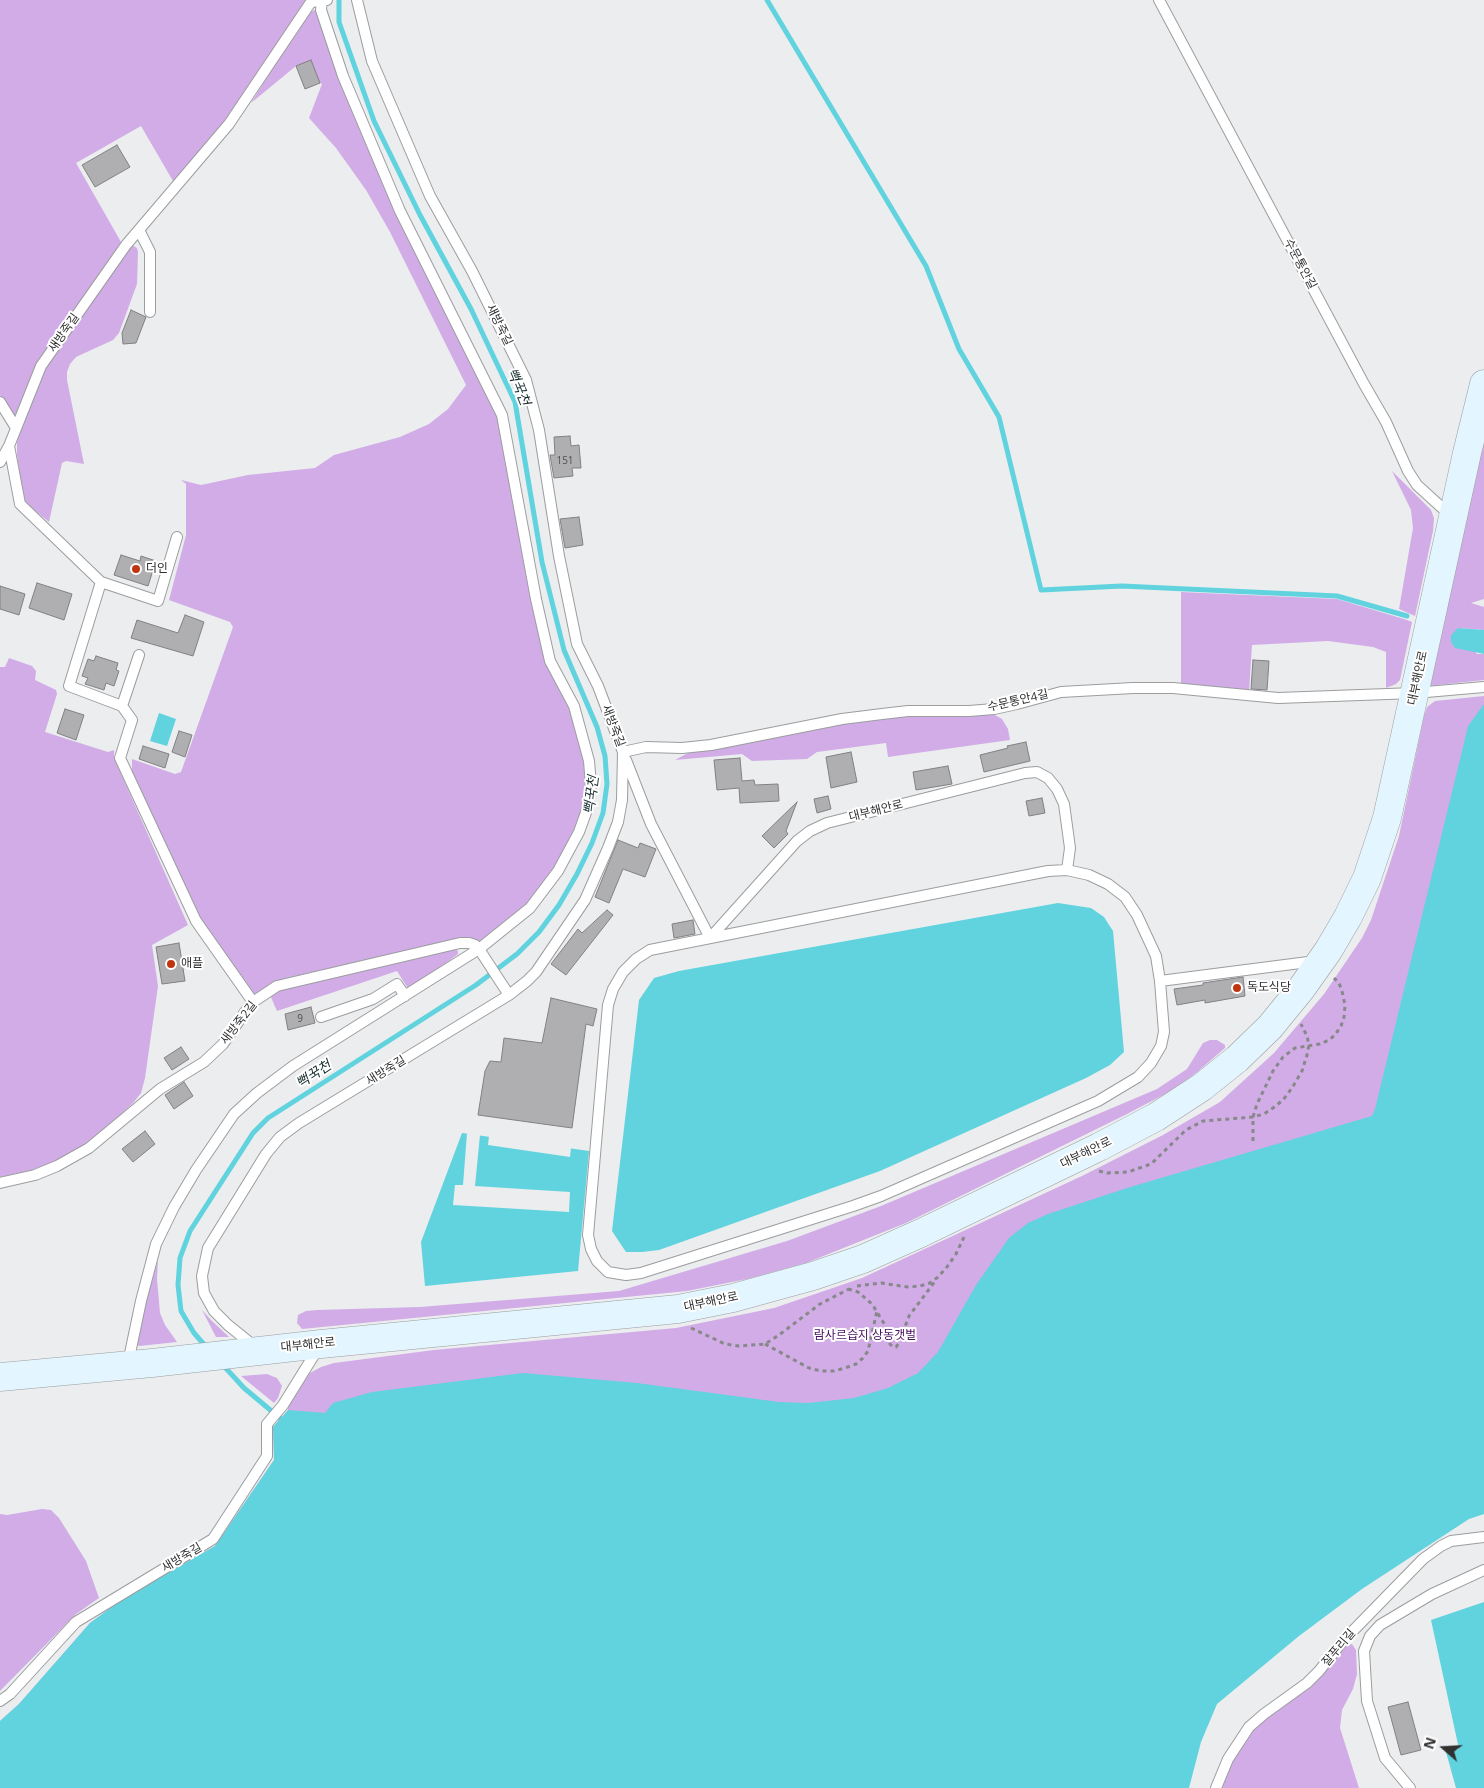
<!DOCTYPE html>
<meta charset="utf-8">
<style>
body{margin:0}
#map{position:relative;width:1484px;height:1788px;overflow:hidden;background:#ebedef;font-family:"Open Sans",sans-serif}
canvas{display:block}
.north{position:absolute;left:1419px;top:1723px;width:50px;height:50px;-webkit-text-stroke:4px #fff;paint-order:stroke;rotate:289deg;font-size:14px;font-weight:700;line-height:20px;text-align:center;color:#303031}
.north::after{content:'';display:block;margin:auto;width:18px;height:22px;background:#303031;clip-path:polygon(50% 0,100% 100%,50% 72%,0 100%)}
</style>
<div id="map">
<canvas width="1484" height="1788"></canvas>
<div class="north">N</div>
</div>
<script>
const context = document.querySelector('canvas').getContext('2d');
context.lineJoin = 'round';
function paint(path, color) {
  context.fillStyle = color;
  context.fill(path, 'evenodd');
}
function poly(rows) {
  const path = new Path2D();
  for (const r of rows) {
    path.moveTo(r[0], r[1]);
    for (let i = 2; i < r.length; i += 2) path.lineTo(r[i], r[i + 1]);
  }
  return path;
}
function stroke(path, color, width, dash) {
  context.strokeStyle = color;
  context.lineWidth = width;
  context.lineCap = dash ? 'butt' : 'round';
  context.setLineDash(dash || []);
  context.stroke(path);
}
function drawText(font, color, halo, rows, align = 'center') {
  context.font = font + ' "Open Sans","Noto Sans KR",sans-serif';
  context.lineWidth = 4;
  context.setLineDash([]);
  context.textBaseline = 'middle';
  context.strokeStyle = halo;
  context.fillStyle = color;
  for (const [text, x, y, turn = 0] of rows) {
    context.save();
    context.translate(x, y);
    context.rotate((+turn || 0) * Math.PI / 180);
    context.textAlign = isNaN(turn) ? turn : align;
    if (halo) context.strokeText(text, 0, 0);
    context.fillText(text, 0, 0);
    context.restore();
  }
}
paint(poly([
 [0,0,307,0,226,121,173,181,141,126,76,163,121,242,82,300,15,421,0,395],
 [314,10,317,11,398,217,498,416,547,664,571,709,586,760,588,785,585,806,576,832,556,868,527,905,480,943,458,939,286,978,274,983,255,994,252,994,201,922,132,778,132,759,175,774,181,772,233,627,230,622,169,600,186,535,186,484,181,480,201,485,248,475,315,468,334,455,400,437,429,424,448,409,466,385,390,232,366,190,336,148,309,118,322,84,320,83,305,89,296,66,251,103,305,17],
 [132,245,137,248,138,252,137,284,119,333,113,340,76,357,70,364,67,372,67,380,84,464,66,461,62,463,49,522,28,505,23,498,17,455,17,442,42,371],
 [1484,430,1484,599,1471,603,1484,607,1484,630,1458,628,1477,654,1484,654,1484,680,1428,686],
 [1392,471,1431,510,1434,518,1433,531,1415,616,1399,609,1413,528,1411,510],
 [1181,592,1337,599,1404,619,1412,622,1400,680,1396,684,1386,688,1386,652,1373,647,1328,641,1252,645,1249,692,1181,684],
 [9,658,32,666,36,671,35,680,56,690,57,694,45,732,108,752,114,750,114,758,188,925,152,945,158,986,145,1078,141,1093,133,1103,107,1127,82,1146,56,1161,32,1170,0,1177,0,667,5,667],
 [1484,696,1484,1025,1406,1110,1088,1349,395,1540,0,1788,0,1721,19,1704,90,1623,124,1598,215,1546,274,1460,273,1427,288,1410,288,1406,299,1388,310,1373,321,1367,334,1363,434,1350,676,1328,774,1308,862,1278,1082,1176,1163,1135,1220,1102,1274,1053,1324,994,1362,938,1371,920,1399,836,1424,716,1427,707,1435,701],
 [980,714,993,714,1002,719,1008,729,1010,740,888,757,886,743,817,752,807,759,752,761,742,754,675,760,690,752,827,726,883,718,921,715],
 [455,949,458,951,458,954,454,957,409,990,397,971,277,1011,270,995,289,986],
 [1210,1040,1217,1040,1225,1045,1225,1048,1196,1073,1169,1092,1127,1114,906,1223,806,1263,747,1279,687,1291,302,1329,297,1323,298,1315,306,1311,317,1310,420,1307,619,1291,787,1241,881,1206,1157,1089,1187,1069,1203,1043],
 [158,1260,157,1279,160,1313,165,1325,177,1342,139,1346,136,1342,137,1336],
 [202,1310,211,1320,229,1337,216,1337],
 [267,1374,277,1378,282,1386,278,1398,274,1403,241,1376],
 [42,1509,51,1510,59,1518,86,1561,99,1598,76,1614,0,1691,0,1514,7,1515],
 [1352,1644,1356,1650,1357,1674,1353,1689,1342,1710,1340,1728,1359,1788,1220,1788,1238,1750,1255,1726,1312,1686,1347,1645]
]), '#d2ace7');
paint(poly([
 [1458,628,1484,630,1484,654,1455,648,1451,642,1451,635],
 [1484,704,1484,1514,1469,1519,1362,1589,1299,1636,1217,1704,1201,1742,1189,1788,0,1788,0,1721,19,1704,90,1623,124,1598,215,1546,274,1460,273,1427,288,1410,325,1413,333,1403,372,1392,523,1373,637,1383,779,1402,808,1403,854,1398,888,1388,918,1373,938,1352,976,1285,1009,1238,1028,1223,1048,1214,1127,1188,1372,1116,1375,1109,1468,726],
 [159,713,176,719,167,746,150,741],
 [1058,903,1091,908,1104,917,1113,931,1124,1052,1110,1065,1086,1078,880,1171,659,1250,642,1252,626,1252,612,1231,639,1000,654,978,679,971],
 [462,1133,589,1151,578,1271,425,1286,421,1242],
 [1484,1602,1484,1788,1456,1788,1446,1752,1459,1749,1431,1620]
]), '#60d3de');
paint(poly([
 [467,1133,480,1135,475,1186,570,1192,569,1212,453,1205,455,1185,463,1185],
 [489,1136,571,1148,570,1157,488,1145]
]), '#ebedef');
stroke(poly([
 [767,0,926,266,959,349,999,417,1041,590,1122,586,1337,596,1407,616],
 [208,1349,194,1333,181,1311,178,1285,180,1258,190,1231,253,1133,268,1118,476,985,517,954,539,932,559,905,577,874,592,843,603,813,607,784,605,756,597,727,564,650,542,562,515,402,471,309,420,215,374,121,339,22,339,0],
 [222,1364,244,1388,281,1419]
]), '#60d3de', 5);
const building = poly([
 [311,60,320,83,305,89,296,66,311,60],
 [117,145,130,167,95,187,82,165,117,145],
 [131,310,146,317,136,343,123,344,122,333,131,310],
 [570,436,571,446,579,445,581,468,572,468,573,476,554,478,550,455,555,455,554,437,570,436],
 [579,517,583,545,565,548,560,519,579,517],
 [121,555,140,561,141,556,156,561,148,586,114,575,121,555],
 [37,583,72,594,64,620,29,608,37,583],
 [0,586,25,594,19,615,0,609,0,586],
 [185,615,204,622,193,656,131,638,137,620,178,633,185,615],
 [96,656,118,663,116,670,119,671,114,686,106,683,104,690,85,684,88,678,82,676,88,659,94,661,96,656],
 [1253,660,1269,661,1267,690,1251,689,1253,660],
 [65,709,84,715,76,740,57,733,65,709],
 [179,731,192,735,185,757,172,752,179,731],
 [1026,742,1030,761,984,772,980,755,1008,748,1007,746,1026,742],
 [143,746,169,754,165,768,139,759,143,746],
 [851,752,857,782,831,788,826,757,851,752],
 [740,758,742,781,754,780,755,785,778,784,779,801,740,803,739,788,717,790,714,760,740,758],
 [948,766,952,784,916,790,913,772,948,766],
 [828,796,831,809,817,813,814,799,828,796],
 [1042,798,1045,813,1029,816,1026,801,1042,798],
 [797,802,786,831,788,834,774,848,762,836,797,802],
 [618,840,638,848,640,843,656,849,645,877,623,869,609,903,595,897,618,840],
 [607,910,613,915,566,975,551,964,578,929,582,933,607,910],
 [693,920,695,934,674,938,672,924,693,920],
 [179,943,185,981,162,984,156,947,179,943],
 [1243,977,1245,996,1205,1003,1205,1000,1177,1005,1174,989,1203,985,1203,983,1243,977],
 [551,998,597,1009,593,1026,586,1024,572,1128,478,1115,485,1071,490,1061,501,1062,504,1038,542,1043,551,998],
 [311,1007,315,1023,288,1030,285,1014,311,1007],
 [181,1047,189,1059,172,1070,164,1058,181,1047],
 [184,1082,193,1096,174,1109,165,1095,184,1082],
 [145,1131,155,1144,133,1162,122,1149,145,1131],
 [1408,1702,1421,1750,1401,1755,1388,1707,1408,1702]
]);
paint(building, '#afafb2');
stroke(building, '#818184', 1);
const lane = poly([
 [1159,0,1364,384,1386,422,1408,471,1417,485,1451,516],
 [139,230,150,252,150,312],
 [0,402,16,428],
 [9,446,20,504,101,582,69,686,122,706,132,720,120,758,196,921,253,1002],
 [0,462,9,446,41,366,126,245,229,124,311,2,327,0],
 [101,582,158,601,177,537],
 [122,706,139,655],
 [623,752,646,747,682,748,711,745,842,719,882,714,908,711,969,711,994,709,1017,704,1061,692,1133,688,1173,688,1278,698,1415,693,1484,687],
 [626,760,651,824,710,938,797,841,810,831,827,823,1025,773,1037,772,1048,778,1057,789,1064,804,1070,848,1067,870],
 [1067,870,1089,875,1108,884,1125,897,1137,915,1156,956,1160,981,1164,1032,1161,1046,1151,1063,1138,1077,1098,1101,881,1196,853,1206,641,1273,626,1275,608,1272,597,1261,591,1249,588,1235,608,1005,613,989,623,972,636,959,650,950,1048,871,1067,870],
 [1160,981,1316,961],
 [321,1017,373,999,397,984,405,996],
 [0,1183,35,1175,57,1166,89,1148,160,1089,204,1062,223,1044,245,1012,253,1002,277,986,460,943,469,943,475,945,479,949,509,995],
 [254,1346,228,1325,214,1311,204,1293,202,1276,208,1248,266,1154,280,1137,299,1123,509,995,527,981,536,972,585,900,608,848,618,822,622,800,623,752,598,686,577,644,559,556,539,430,526,380,472,271,430,196,372,61,357,0],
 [128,1363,141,1301,156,1244,174,1207,196,1170,234,1114,257,1093,293,1066,479,949,530,908,558,871,579,832,588,807,591,785,589,761,574,706,550,661,536,599,502,415,400,211,343,76,321,10,322,0],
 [0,1701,10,1694,76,1622,213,1539,267,1456,267,1424,283,1405,319,1347],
 [1216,1788,1228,1759,1249,1727,1264,1714,1307,1683,1319,1671,1342,1642,1423,1559,1441,1546,1451,1541,1484,1537],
 [1410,1788,1385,1758,1367,1701,1364,1651,1370,1636,1380,1625,1432,1594,1484,1570]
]);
const secondary = poly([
 [0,1377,152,1363,321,1344,678,1309,733,1298,813,1276,863,1259,921,1233,1099,1147,1156,1117,1202,1087,1237,1059,1270,1027,1301,989,1328,951,1348,917,1367,878,1387,818,1467,453,1484,384]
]);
stroke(lane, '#9b9d9f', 12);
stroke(secondary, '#9b9d9f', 29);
stroke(poly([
 [1253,1141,1253,1117,1257,1104,1273,1071,1283,1057,1295,1048,1320,1044,1329,1040,1335,1035,1341,1026,1344,1017,1345,1005,1342,991,1339,983,1334,978],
 [1099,1171,1107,1173,1128,1172,1151,1164,1186,1130,1203,1121,1253,1117,1264,1114,1273,1108,1283,1100,1292,1088,1302,1071,1307,1055,1309,1045,1307,1036,1301,1024],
 [857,1286,881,1283,908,1287,920,1286,930,1283,938,1277,947,1267,956,1254,964,1237],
 [848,1289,858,1292,872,1304,885,1325,890,1344,893,1347,896,1347,899,1343,909,1316,936,1280],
 [691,1328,725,1344,739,1346,765,1344,779,1335,820,1304,849,1289],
 [765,1344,809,1368,821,1371,834,1371,845,1368,856,1364,863,1358,868,1351,877,1311]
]), '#87888a', 3, [4, 4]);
stroke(lane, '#fff', 10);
stroke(secondary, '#e3f5fe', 28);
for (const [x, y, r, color] of [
 [136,569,5,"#bf350f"],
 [171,964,5,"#bf350f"],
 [1237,988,5,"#bf350f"]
]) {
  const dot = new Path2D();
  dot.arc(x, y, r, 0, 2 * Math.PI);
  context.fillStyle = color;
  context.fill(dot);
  stroke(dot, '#fff', 2);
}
drawText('10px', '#505051', null, [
 ["151",565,461],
 ["9",300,1019]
]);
drawText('12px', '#303031', '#fff', [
 ["수문통안길",1300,264,62],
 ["새방죽길",499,325,64],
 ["새방죽길",64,333,-55],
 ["대부해안로",1418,678,-78],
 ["수문통안4길",1018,701,-13],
 ["새방죽길",613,726,69],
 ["대부해안로",876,811,-14],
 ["새방죽2길",239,1023,-52],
 ["새방죽길",386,1071,-32],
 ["대부해안로",1086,1153,-26],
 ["대부해안로",711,1302,-12],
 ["대부해안로",308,1345,-6],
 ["새방죽길",182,1558,-31],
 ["잘푸리길",1339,1648,-50]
]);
drawText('12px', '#303031', '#fff', [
 ["더인",146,569],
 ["애플",181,964],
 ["독도식당",1247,988]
], 'left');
drawText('12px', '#481060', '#fff', [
 ["람사르습지 상동갯벌",865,1336]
]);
drawText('italic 14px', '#1c3133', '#fff', [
 ["뻑꾹천",518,387,68],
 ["뻑꾹천",592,795,-83],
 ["뻑꾹천",314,1075,-33]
]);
</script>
